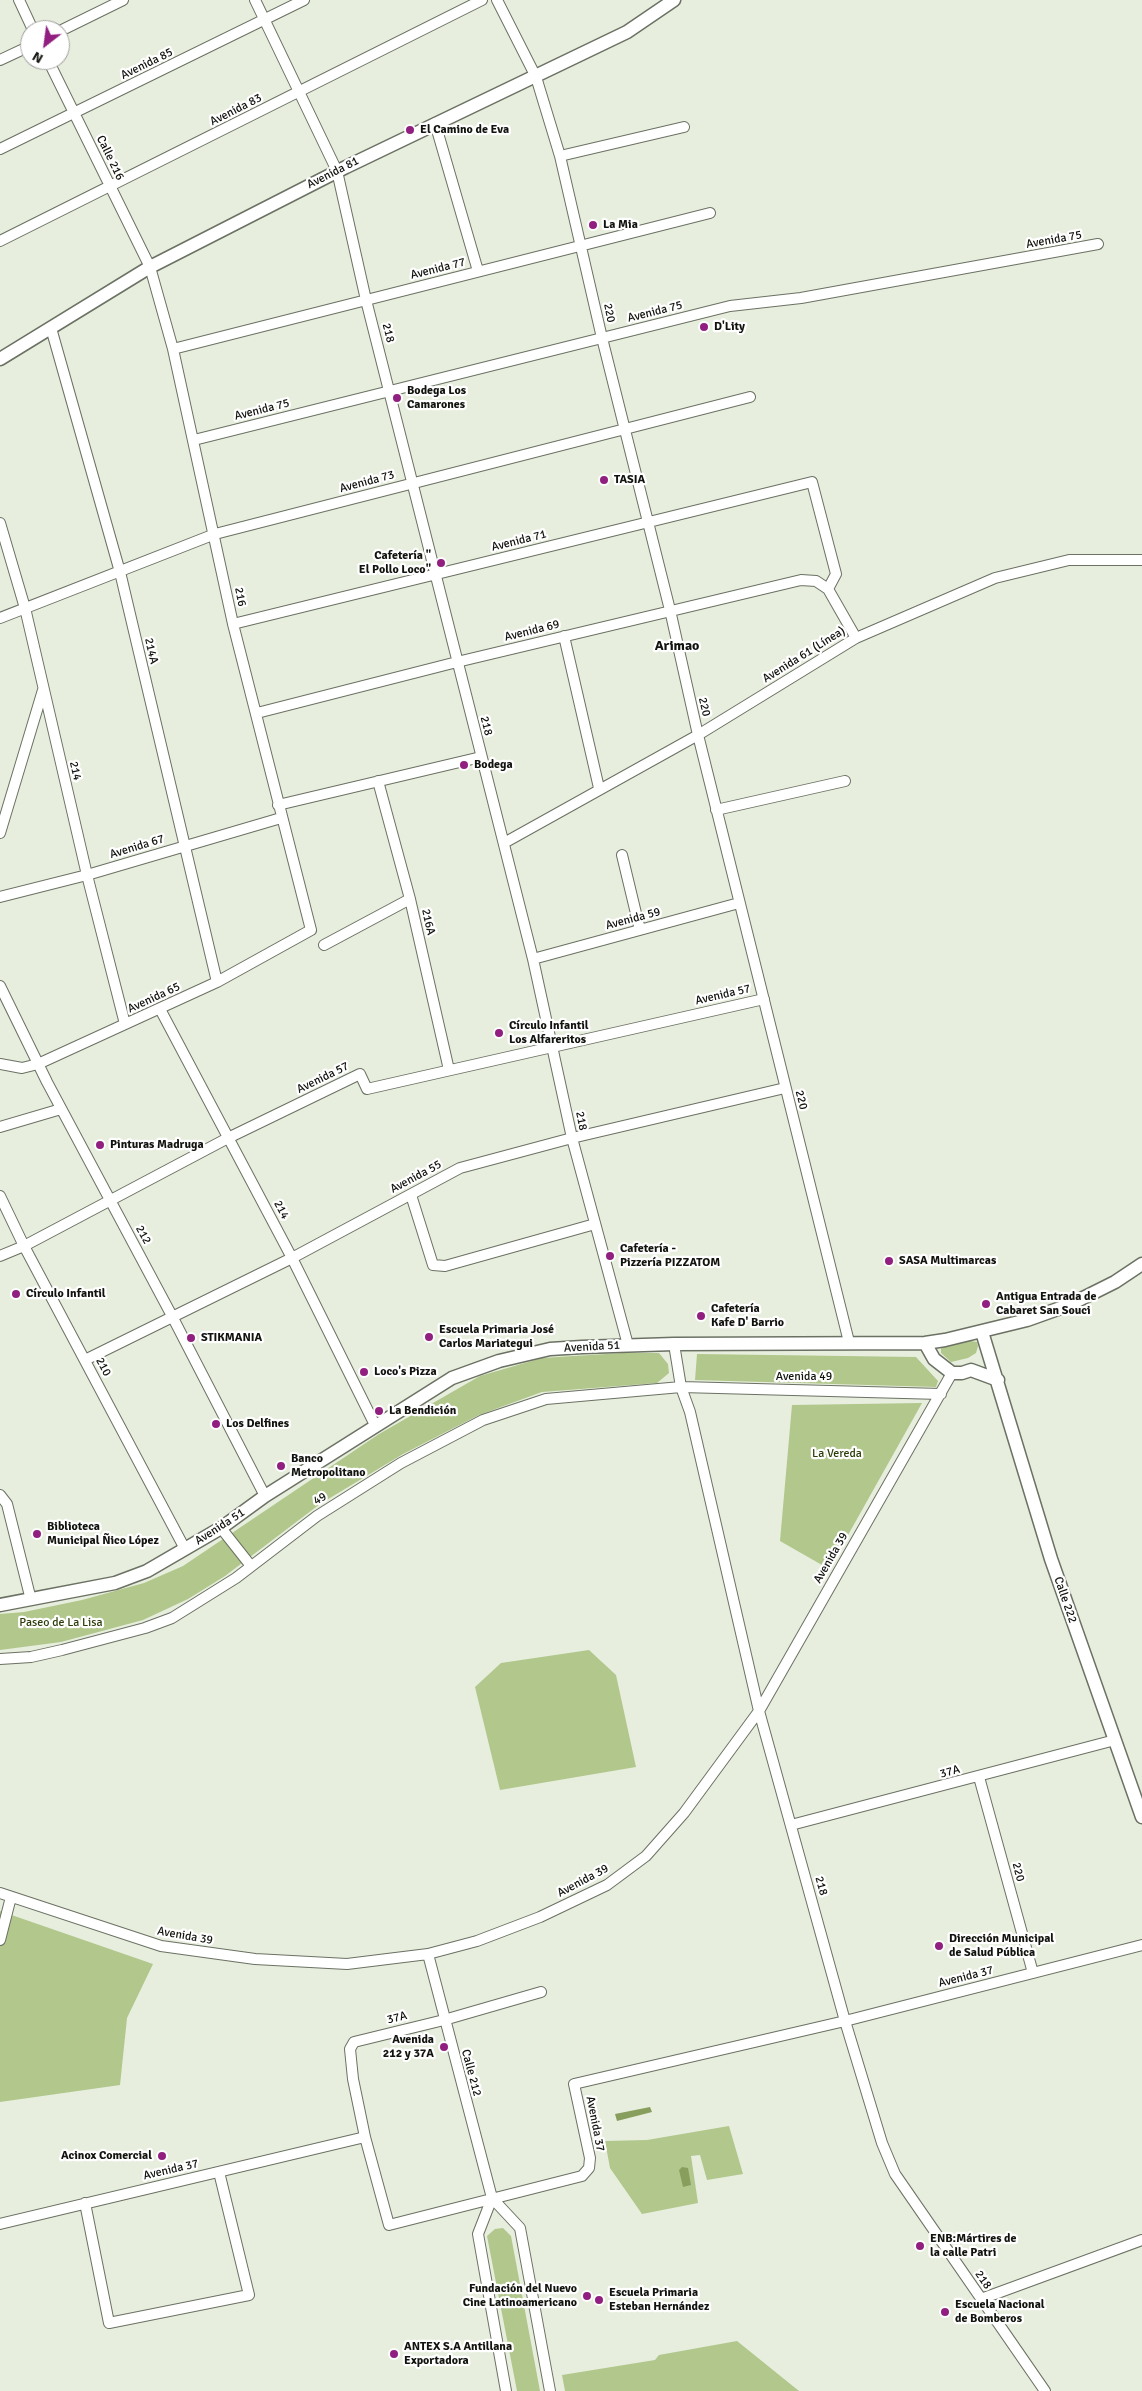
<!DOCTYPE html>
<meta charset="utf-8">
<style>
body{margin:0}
#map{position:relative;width:1142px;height:2391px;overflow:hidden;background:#e7eedd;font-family:Signika,sans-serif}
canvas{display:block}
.north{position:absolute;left:20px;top:20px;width:50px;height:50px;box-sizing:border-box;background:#fff;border:1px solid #a0a19f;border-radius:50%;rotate:210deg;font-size:14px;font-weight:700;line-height:20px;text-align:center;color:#11130e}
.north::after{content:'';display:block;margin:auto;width:18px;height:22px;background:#901f80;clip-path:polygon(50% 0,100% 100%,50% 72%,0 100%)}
</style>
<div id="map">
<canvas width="1142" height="2391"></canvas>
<div class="north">N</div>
</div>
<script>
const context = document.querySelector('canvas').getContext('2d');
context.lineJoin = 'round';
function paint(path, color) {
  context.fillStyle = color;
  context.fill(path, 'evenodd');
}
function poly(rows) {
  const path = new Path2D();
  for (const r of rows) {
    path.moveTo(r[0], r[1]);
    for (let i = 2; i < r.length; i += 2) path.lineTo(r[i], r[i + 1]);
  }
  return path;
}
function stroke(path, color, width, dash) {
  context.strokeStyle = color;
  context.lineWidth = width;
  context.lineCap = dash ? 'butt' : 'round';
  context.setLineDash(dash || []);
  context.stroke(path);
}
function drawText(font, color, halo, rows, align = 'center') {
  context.font = font + ' Signika,sans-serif';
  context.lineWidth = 4.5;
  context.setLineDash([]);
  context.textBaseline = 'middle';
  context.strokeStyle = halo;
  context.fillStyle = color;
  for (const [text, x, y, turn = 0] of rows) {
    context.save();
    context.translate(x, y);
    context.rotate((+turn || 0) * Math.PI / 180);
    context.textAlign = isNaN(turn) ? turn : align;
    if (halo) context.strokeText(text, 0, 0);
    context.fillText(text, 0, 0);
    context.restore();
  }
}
paint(poly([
 [971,1341,977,1342,978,1346,976,1353,968,1358,951,1362,941,1353,941,1348,946,1346],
 [622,1353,659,1353,668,1364,669,1373,657,1383,542,1392,479,1415,403,1454,320,1504,225,1576,188,1599,143,1620,61,1642,0,1650,0,1614,24,1612,82,1600,144,1583,183,1566,379,1434,480,1376,542,1358],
 [697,1354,916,1357,938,1381,936,1387,695,1380],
 [922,1403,829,1569,780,1541,792,1405],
 [589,1650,616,1675,636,1767,500,1790,475,1687,501,1663],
 [0,1911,153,1964,127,2018,120,2085,0,2102],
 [729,2126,743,2174,707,2180,700,2155,691,2156,698,2203,642,2214,610,2168,605,2141,647,2140],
 [503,2228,511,2236,540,2391,517,2391,487,2236,495,2229],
 [737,2341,799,2391,565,2391,562,2375,655,2360,659,2355]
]), '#b1c78c');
paint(poly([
 [650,2107,652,2112,617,2121,615,2114],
 [682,2167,688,2168,691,2185,683,2187,679,2170]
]), '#889e5d');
const minor = poly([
 [19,0,33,30],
 [255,0,337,171,366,300,533,959,572,1138,628,1345],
 [497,0,536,77,560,156,602,338,670,610,698,735,849,1342],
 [60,31,123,0],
 [0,60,30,46],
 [435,123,478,271],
 [0,149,304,0],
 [560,156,684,127],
 [0,241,482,0],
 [51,328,120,572,217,982],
 [173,349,710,213],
 [194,440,730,306,801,298,1098,244],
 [0,523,25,608,87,875,125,1024],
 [0,618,215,534,750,397],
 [233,624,812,482,836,574,828,589],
 [564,636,599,788],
 [257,713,457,662,801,580,816,581,828,589,856,638],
 [378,781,410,899,449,1070],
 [278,805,481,757],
 [716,810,845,781],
 [0,833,43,690],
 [504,843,698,735,856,638,995,578,1069,560,1142,560],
 [622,855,640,930],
 [0,897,87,875,281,818],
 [324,945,410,899],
 [533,959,739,903],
 [0,986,47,1082,172,1316,265,1496],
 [160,1009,292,1258,375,1425],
 [0,1064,22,1068,38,1064,217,982,311,930,233,624,173,349,150,267,48,60],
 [0,1127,61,1109],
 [411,1195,433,1265,445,1266,595,1224],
 [0,1196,24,1246,185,1549],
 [0,1256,24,1246,228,1138,360,1074,367,1089,764,999],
 [674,1344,681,1387,690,1412,759,1711,845,2021,882,2143,895,2174,1045,2391],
 [85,1360,292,1258,460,1168,572,1138,785,1088],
 [0,1495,7,1504,31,1600],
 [221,1528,251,1566],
 [0,1659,31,1657,62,1650,145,1628,172,1618,236,1578,317,1516,401,1463,483,1420,546,1399,681,1387,941,1394],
 [979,1777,1033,1973],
 [791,1825,1115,1740],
 [0,1893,161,1946,255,1959,347,1964,428,1954,477,1941,540,1917,607,1885,646,1856,684,1813,759,1711,952,1373],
 [0,1940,11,1897],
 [428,1954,492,2198,520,2228,550,2391],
 [541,1992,444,2020,354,2042,350,2049,353,2079,365,2137,389,2225,582,2176,589,2168,590,2158,574,2084,845,2021,1142,1945],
 [492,2198,478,2234,506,2391],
 [85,2203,109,2323,249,2295,219,2172],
 [0,2224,365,2137],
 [981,2299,1142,2240]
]);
const major = poly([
 [0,359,150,267,346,167,627,32,674,0],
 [982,1332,1051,1559,1142,1817],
 [925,1343,934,1359,952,1373,962,1373,971,1370,998,1380],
 [0,1605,115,1583,147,1571,221,1528,265,1496,452,1378,499,1361,550,1349,582,1347,674,1344,925,1343,945,1340,1027,1320,1069,1305,1115,1282,1142,1264]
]);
stroke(minor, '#6b7163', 12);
stroke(major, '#6b7163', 15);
stroke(minor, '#fff', 10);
stroke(major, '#fff', 12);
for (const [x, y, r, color] of [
 [410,130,5,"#901f80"],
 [593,225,5,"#901f80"],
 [704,327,5,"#901f80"],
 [397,398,5,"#901f80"],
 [604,480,5,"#901f80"],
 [441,563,5,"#901f80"],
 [464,765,5,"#901f80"],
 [499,1033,5,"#901f80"],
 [100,1145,5,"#901f80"],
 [610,1256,5,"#901f80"],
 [889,1261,5,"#901f80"],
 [16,1294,5,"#901f80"],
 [986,1304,5,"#901f80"],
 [701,1316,5,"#901f80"],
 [429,1337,5,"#901f80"],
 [191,1338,5,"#901f80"],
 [364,1372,5,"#901f80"],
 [379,1411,5,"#901f80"],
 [216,1424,5,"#901f80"],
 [281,1466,5,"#901f80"],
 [37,1534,5,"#901f80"],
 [939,1946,5,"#901f80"],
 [444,2047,5,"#901f80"],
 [162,2156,5,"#901f80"],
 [920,2246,5,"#901f80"],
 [587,2296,5,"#901f80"],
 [599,2300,5,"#901f80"],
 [945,2312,5,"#901f80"],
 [394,2354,5,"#901f80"]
]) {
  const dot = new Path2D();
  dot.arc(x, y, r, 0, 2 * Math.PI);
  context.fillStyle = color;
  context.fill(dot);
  stroke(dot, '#fff', 2);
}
drawText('12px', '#11130e', '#fff', [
 ["Avenida 85",147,64,-26],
 ["Avenida 83",236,110,-27],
 ["Calle 216",110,158,64],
 ["Avenida 81",333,173,-27],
 ["Avenida 75",1054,240,-10],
 ["Avenida 77",438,269,-14],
 ["Avenida 75",655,312,-14],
 ["220",609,313,78],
 ["218",388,333,76],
 ["Avenida 75",262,410,-14],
 ["Avenida 73",367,482,-15],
 ["Avenida 71",519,541,-14],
 ["216",240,597,79],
 ["Avenida 69",532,631,-14],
 ["214A",151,651,77],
 ["Avenida 61 (Línea)",804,655,-32],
 ["220",704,707,77],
 ["218",486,726,76],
 ["214",75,771,77],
 ["Avenida 67",137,847,-17],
 ["Avenida 59",633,919,-15],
 ["216A",428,922,77],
 ["Avenida 57",723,995,-13],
 ["Avenida 65",154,998,-25],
 ["Avenida 57",323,1078,-26],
 ["220",801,1100,76],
 ["218",581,1121,78],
 ["Avenida 55",416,1177,-28],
 ["214",281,1210,62],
 ["212",143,1235,61],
 ["Avenida 51",592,1347,-3],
 ["210",103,1367,62],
 ["Avenida 49",804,1377],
 ["49",320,1499,-32],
 ["Avenida 51",220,1527,-33],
 ["Avenida 39",831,1558,-60],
 ["Calle 222",1065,1600,71],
 ["37A",950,1772,-15],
 ["220",1018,1872,75],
 ["Avenida 39",583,1881,-28],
 ["218",821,1886,74],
 ["Avenida 39",185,1936,10],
 ["Avenida 37",966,1977,-14],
 ["37A",397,2018,-14],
 ["Calle 212",471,2073,75],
 ["Avenida 37",595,2124,79],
 ["Avenida 37",171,2170,-13],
 ["218",983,2280,55]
]);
drawText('bold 12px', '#11130e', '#fff', [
 ["El Camino de Eva",420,130],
 ["La Mia",603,225],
 ["D'Lity",714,327],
 ["Bodega Los",407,391],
 ["Camarones",407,405],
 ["TASIA",614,480],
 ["Cafetería \"",431,556,"right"],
 ["El Pollo Loco\"",431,570,"right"],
 ["Bodega",474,765],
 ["Círculo Infantil",509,1026],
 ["Los Alfareritos",509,1040],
 ["Pinturas Madruga",110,1145],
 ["Cafetería -",620,1249],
 ["Pizzería PIZZATOM",620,1263],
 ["SASA Multimarcas",899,1261],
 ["Círculo Infantil",26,1294],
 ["Antigua Entrada de",996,1297],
 ["Cabaret San Souci",996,1311],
 ["Cafetería",711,1309],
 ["Kafe D' Barrio",711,1323],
 ["Escuela Primaria José",439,1330],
 ["Carlos Mariategui",439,1344],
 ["STIKMANIA",201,1338],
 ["Loco's Pizza",374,1372],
 ["La Bendición",389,1411],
 ["Los Delfines",226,1424],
 ["Banco",291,1459],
 ["Metropolitano",291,1473],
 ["Biblioteca",47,1527],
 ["Municipal Ñico López",47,1541],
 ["Dirección Municipal",949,1939],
 ["de Salud Pública",949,1953],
 ["Avenida",434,2040,"right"],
 ["212 y 37A",434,2054,"right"],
 ["Acinox Comercial",152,2156,"right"],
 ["ENB:Mártires de",930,2239],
 ["la calle Patri",930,2253],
 ["Fundación del Nuevo",577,2289,"right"],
 ["Cine Latinoamericano",577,2303,"right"],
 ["Escuela Primaria",609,2293],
 ["Esteban Hernández",609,2307],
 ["Escuela Nacional",955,2305],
 ["de Bomberos",955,2319],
 ["ANTEX S.A Antillana",404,2347],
 ["Exportadora",404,2361]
], 'left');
drawText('12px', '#2e3d0a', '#fff', [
 ["La Vereda",837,1454],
 ["Paseo de La Lisa",61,1623]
]);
drawText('bold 14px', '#11130e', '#fff', [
 ["Arimao",677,646]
]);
</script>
